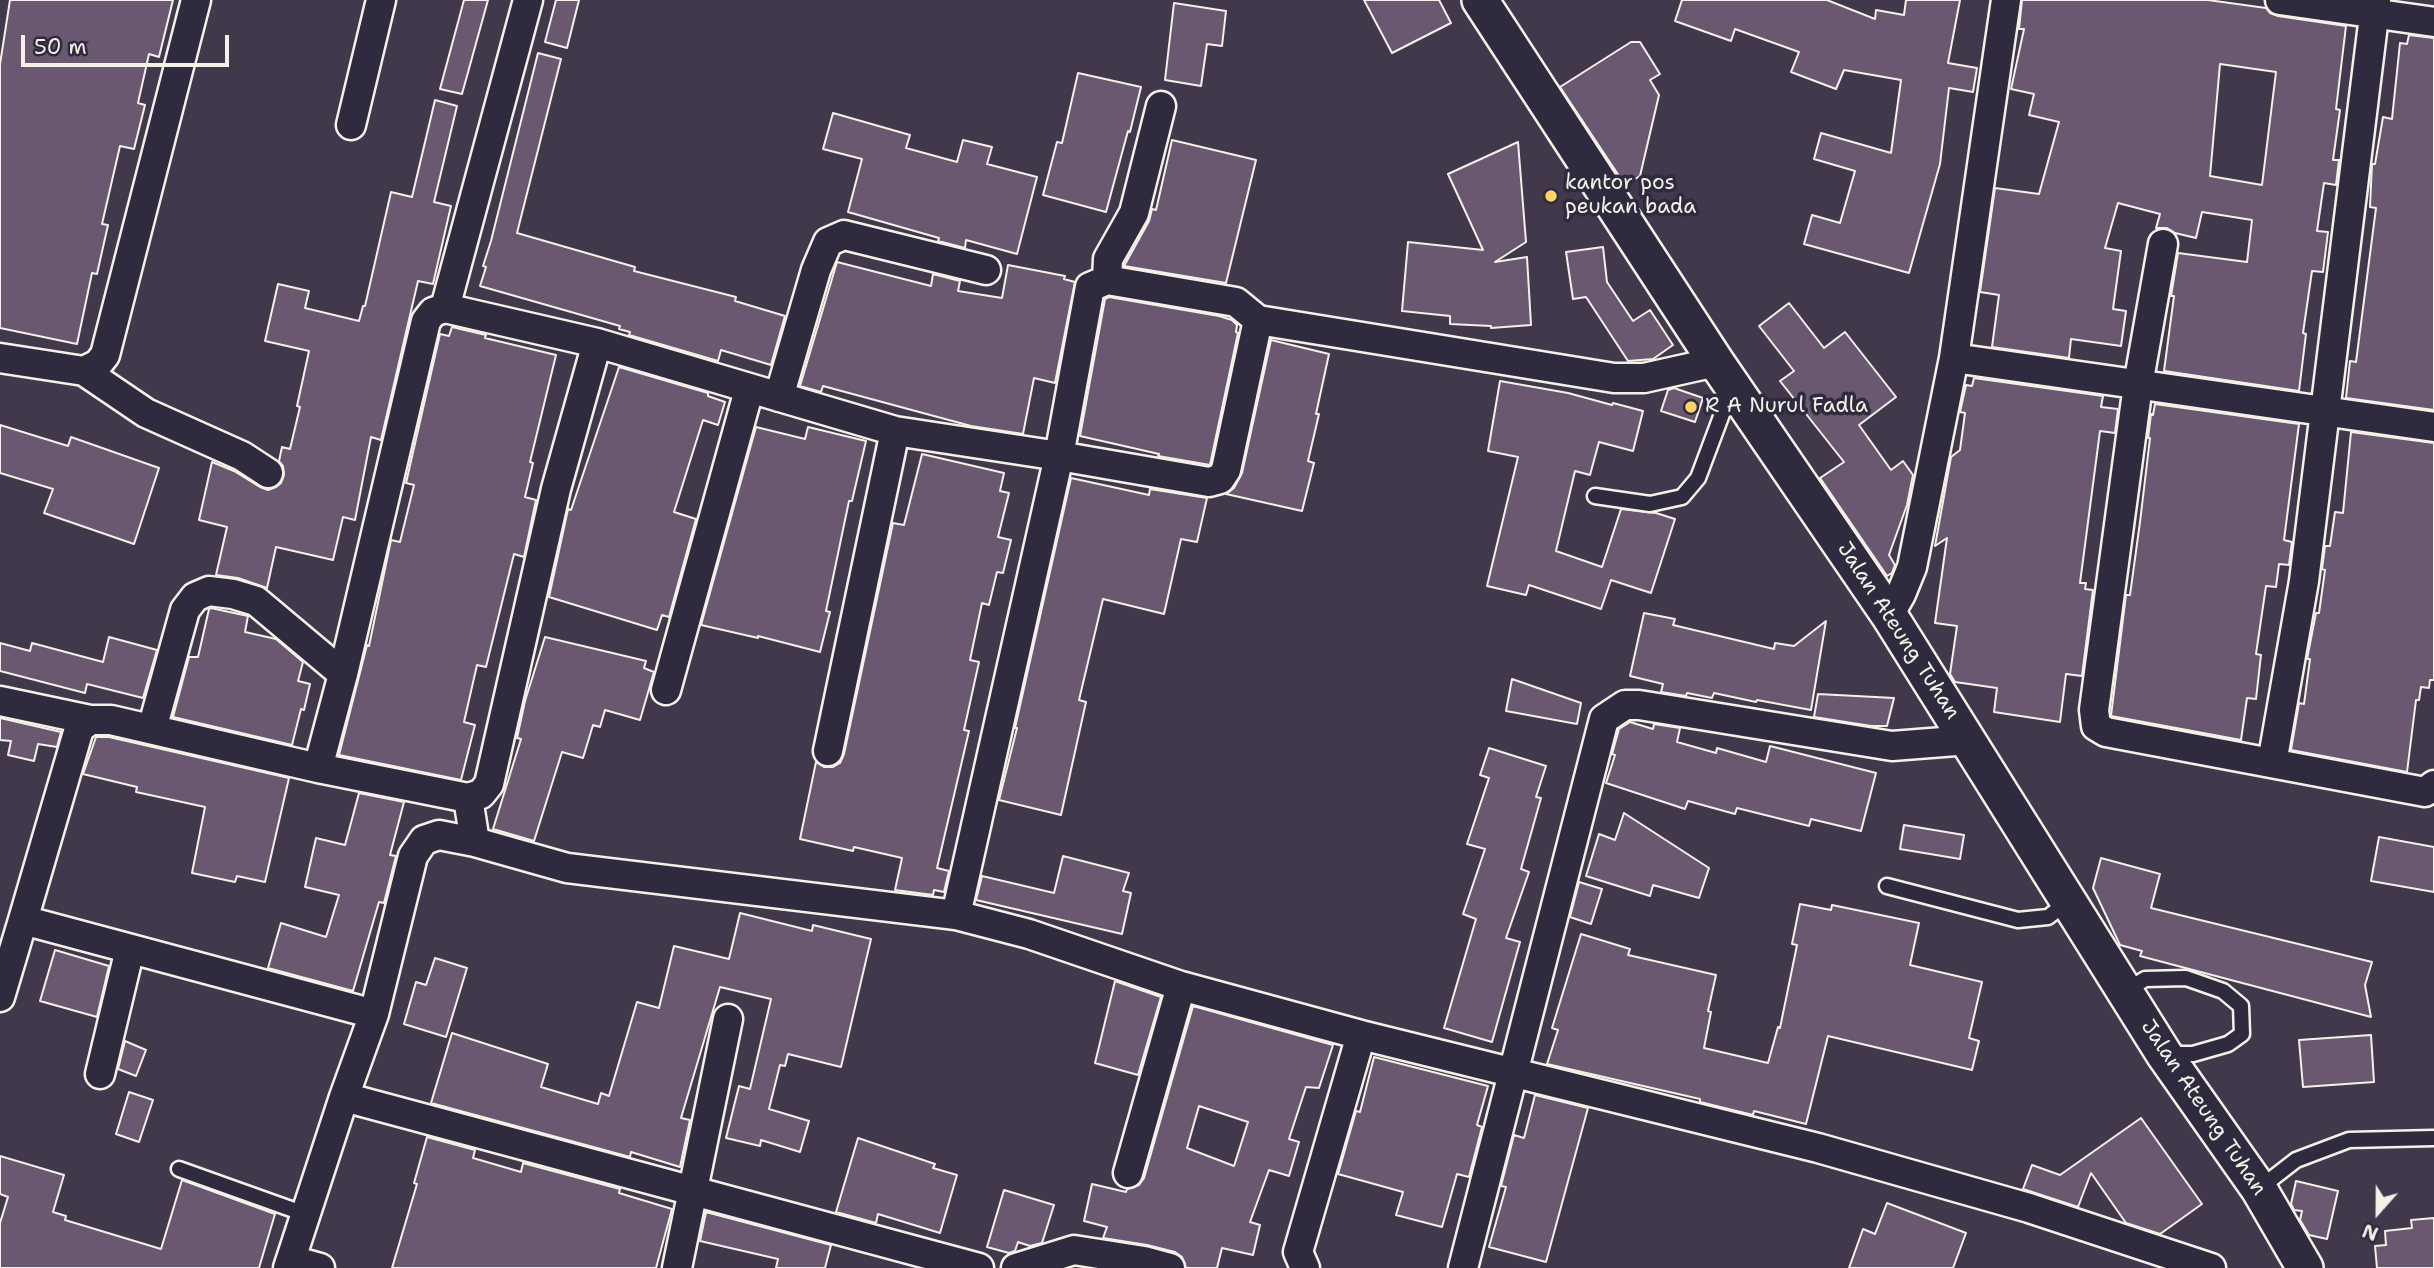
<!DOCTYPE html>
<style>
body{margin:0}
#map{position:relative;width:2434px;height:1268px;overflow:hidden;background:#41384c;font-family:"Shantell Sans",sans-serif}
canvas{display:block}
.north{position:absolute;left:2343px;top:1177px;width:70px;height:70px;-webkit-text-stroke:5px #2f2a3d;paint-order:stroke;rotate:201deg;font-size:19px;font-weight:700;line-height:28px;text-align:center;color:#f4f1e8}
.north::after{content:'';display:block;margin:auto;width:24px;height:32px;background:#f4f1e8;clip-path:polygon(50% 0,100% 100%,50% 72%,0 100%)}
.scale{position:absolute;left:21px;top:35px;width:208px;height:32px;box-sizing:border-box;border:4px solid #f4f1e8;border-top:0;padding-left:9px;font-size:21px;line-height:24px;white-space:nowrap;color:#f4f1e8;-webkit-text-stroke:5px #2f2a3d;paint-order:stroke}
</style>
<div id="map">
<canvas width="2434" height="1268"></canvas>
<div class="north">N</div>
<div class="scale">50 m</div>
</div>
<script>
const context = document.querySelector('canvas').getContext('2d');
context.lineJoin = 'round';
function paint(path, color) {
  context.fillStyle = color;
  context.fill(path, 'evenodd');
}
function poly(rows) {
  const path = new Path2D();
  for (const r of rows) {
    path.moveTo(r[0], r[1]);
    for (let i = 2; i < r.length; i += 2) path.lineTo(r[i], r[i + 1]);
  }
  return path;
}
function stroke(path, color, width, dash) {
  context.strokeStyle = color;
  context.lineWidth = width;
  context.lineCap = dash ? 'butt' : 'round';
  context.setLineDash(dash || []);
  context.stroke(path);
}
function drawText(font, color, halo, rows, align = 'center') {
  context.font = font + ' "Shantell Sans",sans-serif';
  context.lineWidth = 7;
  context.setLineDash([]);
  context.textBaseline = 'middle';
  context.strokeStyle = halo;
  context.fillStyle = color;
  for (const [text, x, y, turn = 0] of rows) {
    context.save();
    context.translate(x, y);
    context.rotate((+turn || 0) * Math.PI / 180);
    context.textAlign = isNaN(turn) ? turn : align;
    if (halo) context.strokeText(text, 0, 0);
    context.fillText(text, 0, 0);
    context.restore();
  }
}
const building = poly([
 [10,0,173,0,159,57,149,54,138,103,145,105,134,149,120,146,102,224,108,225,97,274,92,273,77,344,0,328,0,64,10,0],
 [464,0,488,0,462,94,440,89,464,0],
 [556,0,579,0,567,48,545,42,556,0],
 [1364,0,1439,0,1451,23,1392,53,1364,0],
 [1682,0,1827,0,1875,19,1876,10,1904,15,1906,0,1960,0,1948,63,1977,68,1973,92,1949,88,1940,164,1909,273,1804,244,1812,215,1840,223,1855,171,1814,159,1821,133,1891,153,1901,80,1844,70,1836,89,1791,72,1799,52,1735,29,1731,41,1675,21,1682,0],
 [2022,0,2208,0,2266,8,2270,13,2278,16,2346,26,2336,109,2340,110,2333,160,2339,160,2336,185,2324,183,2317,231,2328,232,2323,272,2312,271,2303,333,2306,334,2299,391,2164,371,2174,296,2171,296,2178,253,2247,262,2252,220,2202,212,2196,238,2175,233,2167,228,2156,228,2160,214,2118,203,2105,248,2121,251,2113,309,2126,311,2121,346,2071,339,2069,358,1992,347,1999,295,1980,292,1995,188,2039,194,2059,122,2029,115,2034,94,2011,89,2024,29,2019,29,2022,0],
 [2220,64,2276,72,2262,185,2210,176,2220,64],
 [1174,3,1226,11,1222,46,1207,44,1201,86,1165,80,1174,3],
 [2409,35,2434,38,2434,410,2346,398,2350,361,2356,362,2376,208,2370,207,2372,164,2375,164,2383,117,2392,119,2400,43,2407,44,2409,35],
 [1631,42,1640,42,1660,74,1650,80,1659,95,1640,176,1625,185,1560,87,1631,42],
 [538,53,561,59,517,233,635,267,634,271,736,297,735,301,785,316,771,365,721,350,718,361,629,335,630,332,619,329,620,326,480,286,486,267,483,266,491,241,538,53],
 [1078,73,1141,87,1130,132,1128,131,1106,212,1043,195,1057,142,1062,143,1078,73],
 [435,100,457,106,434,202,451,206,433,284,418,281,381,440,371,437,355,520,343,517,333,560,276,547,267,588,238,578,216,575,227,527,199,520,212,462,234,471,260,487,268,490,276,487,281,483,284,475,283,466,279,461,282,447,290,449,300,407,297,406,309,351,265,341,278,284,309,291,305,308,359,321,363,306,365,306,391,192,412,197,435,100],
 [833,113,910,135,906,148,957,162,963,140,992,147,987,164,1037,177,1017,254,966,240,965,248,938,241,939,238,848,212,862,159,823,149,833,113],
 [1172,140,1256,160,1226,283,1124,266,1149,221,1152,209,1156,210,1172,140],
 [1518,142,1526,242,1495,262,1527,257,1531,325,1491,328,1491,326,1450,324,1450,316,1402,311,1408,242,1483,250,1448,174,1518,142],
 [1603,247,1607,282,1633,321,1650,310,1673,345,1653,359,1628,361,1586,297,1573,299,1566,252,1603,247],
 [837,262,931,286,933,274,960,281,958,291,1002,298,1008,265,1065,276,1064,279,1075,282,1055,383,1034,378,1023,434,971,426,823,386,821,392,800,386,837,262],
 [1109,297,1219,316,1232,320,1237,325,1236,332,1238,333,1210,465,1158,456,1159,454,1080,436,1105,299,1109,297],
 [1789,303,1824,348,1845,332,1896,397,1859,425,1891,470,1903,461,1913,475,1907,505,1889,555,1895,565,1892,573,1887,576,1820,478,1844,462,1780,381,1794,371,1759,326,1789,303],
 [452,327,486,335,485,338,556,355,530,462,533,463,525,497,536,500,524,557,514,554,486,667,477,665,464,722,475,725,461,780,339,755,367,645,369,646,391,540,400,542,414,485,406,483,440,334,449,336,452,327],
 [1271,340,1329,354,1316,414,1319,414,1308,461,1314,463,1302,511,1226,494,1234,488,1242,473,1271,340],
 [619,367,708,393,708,396,725,402,718,425,703,420,674,512,696,519,669,617,662,615,657,630,549,597,568,509,571,510,619,367],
 [1974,378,2103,396,2101,407,2118,409,2115,433,2100,431,2080,583,2086,583,2085,589,2093,590,2082,676,2066,674,2060,722,1994,712,1997,688,1955,682,1950,674,1957,626,1935,623,1947,538,1935,546,1951,457,1960,450,1965,413,1960,412,1966,385,1972,386,1974,378],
 [1500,381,1568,393,1612,405,1613,403,1643,411,1633,451,1599,442,1590,475,1575,471,1556,551,1602,567,1621,509,1656,513,1675,519,1651,593,1611,580,1601,609,1529,585,1526,595,1487,586,1518,457,1488,451,1500,381],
 [1674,388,1703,398,1695,422,1661,411,1668,390,1674,388],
 [2155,404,2299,424,2284,540,2292,542,2289,565,2279,564,2276,587,2266,586,2256,654,2261,655,2256,699,2247,698,2241,740,2111,716,2126,595,2130,595,2140,522,2150,438,2148,438,2151,414,2153,415,2155,404],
 [0,425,68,446,71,437,159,468,134,544,44,513,53,489,0,473,0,425],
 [756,427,805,439,808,427,866,441,852,501,849,501,826,611,830,612,820,652,758,636,758,638,701,625,756,427],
 [2351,432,2434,443,2434,680,2430,680,2429,688,2421,687,2419,700,2416,700,2407,772,2291,750,2299,703,2304,704,2310,659,2307,659,2316,613,2319,613,2325,570,2322,569,2325,546,2330,546,2335,512,2343,513,2351,432],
 [922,454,1004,473,1000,491,1009,493,998,537,1011,540,1003,573,997,572,989,605,982,603,970,660,979,662,964,730,969,731,937,868,949,871,944,892,934,890,933,895,895,890,902,858,854,847,853,851,800,839,816,762,824,767,833,767,840,763,844,754,893,523,904,525,922,454],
 [1071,478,1149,495,1150,489,1207,498,1197,542,1181,539,1164,614,1103,599,1079,700,1086,702,1061,815,999,800,1017,728,1015,728,1071,478],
 [211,608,248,616,245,632,276,639,303,662,298,681,310,684,304,710,301,709,292,745,173,717,189,657,198,657,209,609,211,608],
 [1644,613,1675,619,1673,625,1774,649,1775,643,1794,646,1826,621,1811,710,1757,700,1756,702,1714,693,1712,698,1687,693,1686,696,1661,692,1663,684,1630,676,1644,613],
 [109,637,157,650,143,698,87,684,85,693,0,671,0,643,30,651,32,643,103,662,109,637],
 [545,637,646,661,644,668,654,672,640,720,605,710,600,727,593,725,583,758,562,752,534,841,493,829,521,739,517,738,525,701,545,637],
 [1512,679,1581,703,1577,724,1506,711,1512,679],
 [1818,694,1894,698,1887,726,1871,726,1814,717,1818,694],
 [0,718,61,732,57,747,38,744,34,761,8,755,11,741,0,740,0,718],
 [1630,722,1653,729,1654,724,1680,728,1677,742,1716,753,1717,748,1766,762,1770,746,1876,773,1861,831,1811,819,1809,826,1737,808,1735,814,1688,801,1685,809,1606,783,1615,755,1612,754,1619,729,1630,722],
 [96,737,109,737,289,778,265,882,237,876,235,882,192,873,205,807,136,792,137,787,83,774,96,737],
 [1489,748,1546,766,1536,797,1541,798,1521,869,1529,872,1506,938,1520,942,1492,1042,1444,1028,1476,919,1463,914,1485,849,1467,844,1489,778,1480,775,1489,748],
 [359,793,404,802,390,855,396,856,384,903,379,902,353,991,268,968,281,923,326,937,339,895,305,887,316,838,345,845,359,793],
 [1624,813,1709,868,1699,898,1653,885,1650,896,1586,876,1599,834,1615,840,1624,813],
 [1904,825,1964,835,1960,859,1900,849,1904,825],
 [2379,837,2434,847,2434,892,2371,881,2379,837],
 [1063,856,1129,873,1123,891,1131,893,1122,934,976,900,982,876,1054,893,1063,856],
 [2101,858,2160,874,2151,908,2372,962,2365,985,2371,1017,2140,956,2142,951,2120,945,2093,888,2101,858],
 [1579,882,1602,889,1591,924,1570,917,1579,882],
 [1800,904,1831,910,1832,905,1919,923,1910,965,1982,982,1969,1038,1979,1041,1972,1070,1828,1036,1806,1124,1754,1111,1753,1115,1700,1102,1700,1099,1547,1064,1558,1030,1552,1028,1581,934,1630,949,1628,955,1716,975,1708,1011,1711,1012,1704,1048,1768,1063,1778,1027,1780,1028,1797,945,1792,944,1800,904],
 [740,913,812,931,813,925,871,939,841,1067,788,1054,785,1066,780,1065,769,1109,809,1121,800,1152,761,1140,760,1146,726,1138,739,1086,750,1089,771,999,720,987,681,1118,690,1120,680,1167,631,1152,630,1157,431,1103,452,1033,548,1064,541,1087,598,1104,601,1093,609,1096,637,1002,659,1008,674,946,729,959,740,913],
 [55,950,109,966,97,1017,40,1001,55,950],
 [435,958,467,968,446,1037,404,1024,416,982,426,985,435,958],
 [1115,981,1161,997,1138,1075,1095,1063,1115,981],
 [1193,1006,1333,1045,1319,1088,1306,1087,1289,1139,1299,1142,1289,1176,1269,1170,1250,1222,1260,1225,1253,1255,1222,1248,1217,1268,1186,1268,1182,1257,1175,1252,1147,1245,1103,1238,1107,1227,1084,1221,1092,1184,1126,1192,1127,1189,1139,1185,1144,1178,1193,1006],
 [1199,1106,1248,1122,1234,1166,1187,1148,1199,1106],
 [2371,1035,2374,1082,2303,1087,2299,1040,2371,1035],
 [125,1041,146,1050,136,1076,118,1069,125,1041],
 [1374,1057,1488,1086,1477,1125,1482,1127,1469,1177,1457,1174,1442,1227,1396,1215,1403,1192,1338,1174,1356,1111,1360,1112,1374,1057],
 [129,1092,153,1100,139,1142,116,1134,129,1092],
 [1535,1095,1588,1108,1546,1262,1489,1247,1506,1187,1501,1186,1514,1135,1524,1138,1535,1095],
 [2141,1118,2202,1204,2160,1234,2126,1223,2091,1173,2078,1207,2023,1189,2032,1165,2060,1175,2141,1118],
 [427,1137,475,1150,473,1158,521,1172,523,1163,620,1189,619,1193,672,1209,656,1268,392,1268,417,1184,414,1183,427,1137],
 [858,1138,935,1164,933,1168,957,1175,940,1233,878,1214,876,1223,836,1212,858,1138],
 [0,1156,64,1175,53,1212,66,1216,65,1220,161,1249,182,1180,275,1214,259,1268,0,1268,0,1223,8,1197,0,1194,0,1156],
 [2296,1181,2338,1191,2327,1239,2309,1235,2300,1220,2302,1211,2294,1210,2291,1204,2296,1181],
 [1004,1190,1054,1205,1042,1243,1030,1246,1018,1242,1015,1251,1009,1253,987,1247,1004,1190],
 [1887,1203,1966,1233,1953,1268,1849,1268,1863,1229,1875,1234,1887,1203],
 [706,1212,831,1245,825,1268,776,1268,778,1259,700,1241,706,1212],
 [2434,1218,2434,1268,2377,1268,2375,1246,2386,1245,2385,1231,2412,1228,2411,1220,2434,1218]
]);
paint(building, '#6a5870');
stroke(building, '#f4f1e8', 2);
const service = poly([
 [1595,496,1650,504,1682,497,1698,478,1731,390],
 [1887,886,2018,920,2048,917,2069,901],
 [2126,991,2145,979,2186,978,2223,991,2241,1006,2242,1034,2228,1044,2193,1054,2168,1054],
 [179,1169,305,1214],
 [2260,1188,2296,1160,2349,1140,2434,1138]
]);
const minor = poly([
 [2280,0,2434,22],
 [351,125,381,0],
 [2163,244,2138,385,2094,710,2096,726,2106,732,2425,792,2434,785],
 [1107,280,1236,302,1258,320],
 [445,308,528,0],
 [0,358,84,371,98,364,105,355,196,0],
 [1954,358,2434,427],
 [84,371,146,413,242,456,268,473],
 [779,397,816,270,828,242,844,235,986,270],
 [1889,615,1901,594,1912,567,1954,358,2006,0],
 [666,690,749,390],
 [0,701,90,720],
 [152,729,185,610,195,597,209,591,233,594,256,601,343,674],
 [828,751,895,431],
 [2272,763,2304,581,2376,0],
 [318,768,343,674,426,321,433,312,445,308,597,343,895,431,1059,456,1209,482,1220,479,1226,470,1258,320,1614,378,1644,378,1716,362],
 [475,842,468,798,481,794,489,784,556,489,597,343],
 [956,915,1059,456,1090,287,1107,280,1108,259,1134,213,1161,106],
 [23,920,79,729,90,720,111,720,318,768,468,798],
 [0,997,23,920,374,1014],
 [100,1074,130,949],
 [344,1097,979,1268],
 [1128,1173,1181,986],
 [291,1260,320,1268],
 [288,1268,344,1097,374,1014,413,856,424,840,439,835,475,842,567,868,956,915,1029,934,1181,986,1361,1035,1818,1148,2029,1208,2211,1268],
 [677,1268,728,1019],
 [1016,1268,1074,1250,1144,1261,1170,1268],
 [1305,1268,1298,1252,1361,1035],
 [1463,1268,1604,719,1625,705,1639,705,1892,746,1969,740]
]);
const tertiary = poly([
 [1480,0,1716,362,1889,615,2164,1054,2259,1189,2305,1268]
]);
stroke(service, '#f4f1e8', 19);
stroke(minor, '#f4f1e8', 33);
stroke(tertiary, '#f4f1e8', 40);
stroke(service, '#2f2a3d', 14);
stroke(minor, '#2f2a3d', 28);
stroke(tertiary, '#2f2a3d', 35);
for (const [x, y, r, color] of [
 [1551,196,7,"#ffd166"],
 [1691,407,7,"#ffd166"]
]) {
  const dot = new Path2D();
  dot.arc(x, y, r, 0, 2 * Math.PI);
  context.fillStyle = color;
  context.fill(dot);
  stroke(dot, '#2f2a3d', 2.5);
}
drawText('21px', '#f4f1e8', '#2f2a3d', [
 ["kantor pos",1565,184],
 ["peukan bada",1565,208],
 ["R A Nurul Fadla",1705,407]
], 'left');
drawText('21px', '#f4f1e8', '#2f2a3d', [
 ["Jalan Ateung Tuhan",1898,631,57],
 ["Jalan Ateung Tuhan",2203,1108,56]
]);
</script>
